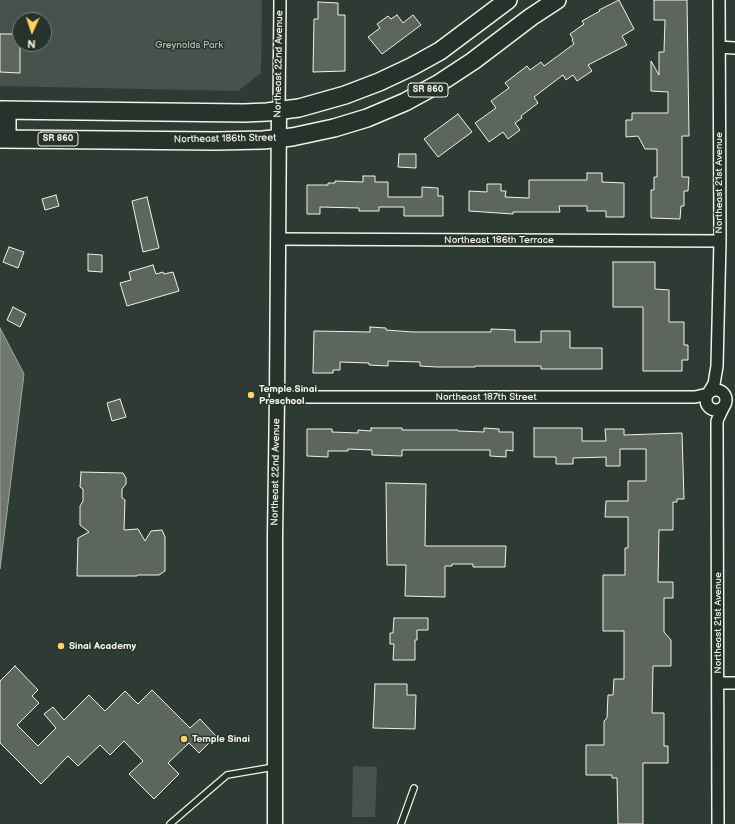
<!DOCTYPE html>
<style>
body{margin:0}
#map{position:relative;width:735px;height:824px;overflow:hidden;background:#2e3b34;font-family:"Balsamiq Sans",sans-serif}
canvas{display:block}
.north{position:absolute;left:12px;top:12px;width:40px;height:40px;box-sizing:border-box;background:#26332d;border:1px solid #787f78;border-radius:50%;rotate:183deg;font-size:11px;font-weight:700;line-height:16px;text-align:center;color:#f4f1e8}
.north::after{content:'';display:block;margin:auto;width:14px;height:18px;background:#ffd166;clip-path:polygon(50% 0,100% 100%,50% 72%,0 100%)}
</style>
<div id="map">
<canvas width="735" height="824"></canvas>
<div class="north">N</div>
</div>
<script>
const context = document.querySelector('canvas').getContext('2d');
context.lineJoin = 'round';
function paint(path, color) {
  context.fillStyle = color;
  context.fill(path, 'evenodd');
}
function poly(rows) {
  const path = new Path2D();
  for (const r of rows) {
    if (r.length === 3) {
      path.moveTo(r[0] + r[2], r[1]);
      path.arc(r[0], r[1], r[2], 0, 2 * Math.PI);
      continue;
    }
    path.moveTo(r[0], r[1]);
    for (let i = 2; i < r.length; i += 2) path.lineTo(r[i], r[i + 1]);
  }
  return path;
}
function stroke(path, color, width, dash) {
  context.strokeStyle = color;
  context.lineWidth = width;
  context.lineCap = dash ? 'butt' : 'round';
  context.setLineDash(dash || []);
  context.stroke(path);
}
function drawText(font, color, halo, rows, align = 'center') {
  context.font = font + ' "Balsamiq Sans",sans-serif';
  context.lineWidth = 3;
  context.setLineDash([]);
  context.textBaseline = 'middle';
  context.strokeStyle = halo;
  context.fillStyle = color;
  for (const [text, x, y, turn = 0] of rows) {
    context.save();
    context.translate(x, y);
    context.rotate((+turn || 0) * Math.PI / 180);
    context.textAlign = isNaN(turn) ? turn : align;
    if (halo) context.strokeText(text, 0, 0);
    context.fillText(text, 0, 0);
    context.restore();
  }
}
paint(poly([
 [0,0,262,0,261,73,238,91,0,86],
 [20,20,44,20,44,44,20,44],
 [353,766,377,767,375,817,352,817]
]), '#48524c');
const water = poly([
 [0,328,24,374,0,569,0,328]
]);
paint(water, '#6f7770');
stroke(water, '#a4a8a0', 1);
const building = poly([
 [619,0,634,29,622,36,627,45,588,65,592,71,577,81,573,75,566,80,563,75,534,97,538,103,521,116,522,118,515,123,520,130,508,139,503,132,489,142,475,123,496,108,491,101,509,88,505,83,527,66,530,70,541,62,544,66,574,44,572,40,573,39,570,34,584,24,582,21,600,11,599,10,619,0],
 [654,0,687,0,689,136,682,136,682,177,689,177,688,191,684,191,684,206,681,206,680,219,651,218,651,190,654,190,654,177,657,177,657,149,645,149,638,136,626,137,626,120,632,120,632,113,668,113,668,92,651,91,651,61,659,75,659,52,664,52,665,20,654,20,654,0],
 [318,2,338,3,338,15,345,15,345,71,313,72,314,19,318,19,318,2],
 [397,15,403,23,413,15,421,25,382,54,368,37,380,28,377,24,388,16,391,19,397,15],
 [0,34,20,34,20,73,0,72,0,34],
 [458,114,472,132,438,157,424,139,458,114],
 [399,154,416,154,416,168,398,167,399,154],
 [587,173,602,173,602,182,624,183,624,217,606,217,606,211,587,211,587,206,559,206,560,212,513,212,513,214,469,211,469,191,487,192,487,184,501,184,501,191,506,191,505,197,529,198,529,180,587,180,587,173],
 [363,176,375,176,375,182,388,182,388,197,422,197,422,187,438,188,438,196,443,196,443,216,404,216,404,207,379,207,379,211,359,211,359,208,320,207,320,214,307,214,307,185,328,185,328,183,335,183,335,181,363,182,363,176],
 [56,195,59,206,45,210,42,199,56,195],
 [147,197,159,248,143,252,132,201,147,197],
 [9,247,24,252,18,268,3,262,9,247],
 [88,254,102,255,102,272,88,271,88,254],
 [613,262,655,262,655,289,669,290,669,322,684,322,684,345,688,345,688,360,682,360,682,371,643,371,643,307,613,307,613,262],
 [153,265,156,274,163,272,164,274,173,272,179,291,127,306,120,283,131,280,129,272,153,265],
 [13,307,26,314,20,327,7,320,13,307],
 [370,327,386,328,386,330,413,332,491,332,491,329,515,330,515,342,541,342,541,331,570,331,570,348,602,348,602,369,541,369,541,366,475,366,475,367,437,367,420,366,420,362,388,361,388,366,369,365,369,363,340,362,340,370,333,370,333,373,313,373,314,331,370,332,370,327],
 [120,399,126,417,112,421,107,403,120,399],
 [371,428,402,428,402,430,458,430,458,431,484,432,484,428,499,429,499,432,513,432,513,451,506,450,506,457,490,456,490,450,402,450,402,456,372,455,372,450,348,449,348,451,328,451,328,457,307,456,307,429,332,429,332,432,358,433,358,430,371,431,371,428],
 [534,428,582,428,582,441,606,441,605,429,624,429,624,435,682,433,684,499,677,499,677,502,673,502,673,530,659,530,658,582,673,582,673,598,664,598,664,632,671,640,671,666,653,666,652,713,664,713,664,746,668,746,668,763,643,763,643,824,618,824,617,778,612,778,612,775,586,775,586,745,604,745,604,721,607,718,608,695,613,695,614,679,624,679,624,631,603,631,603,575,625,575,625,548,628,548,628,517,605,517,606,501,628,501,628,481,646,481,646,449,620,449,620,466,606,466,606,457,573,458,573,464,556,464,556,457,534,457,534,428],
 [81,472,123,473,126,478,126,484,122,489,122,498,125,500,124,530,138,529,145,541,151,531,162,530,165,537,165,571,159,575,138,575,137,576,77,576,78,538,89,532,80,525,80,506,83,501,83,489,80,487,81,472],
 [386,483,426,484,425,546,506,546,505,567,473,567,473,564,452,564,452,566,445,566,445,597,405,596,406,565,387,565,386,483],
 [394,618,428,618,428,630,417,630,417,640,415,640,415,660,393,660,394,644,390,644,390,633,393,633,394,618],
 [15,666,38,690,32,696,39,703,17,725,38,746,56,728,44,714,53,707,64,720,89,695,105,711,125,691,138,704,152,690,190,728,200,719,216,736,199,753,189,743,168,763,179,774,154,799,129,774,143,761,124,741,110,755,100,745,78,766,68,756,41,784,0,743,0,681,15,666],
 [375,684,407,684,407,695,416,695,415,729,373,728,375,684]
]);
paint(building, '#5c655e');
stroke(building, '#f4f1e8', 1);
const service = poly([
 [170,824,227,775,274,767],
 [401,824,414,788]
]);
const minor = poly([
 [719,47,735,48],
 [279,111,280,0],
 [278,239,720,241],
 [716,400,10],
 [709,392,714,384,717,366,720,241,719,0],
 [277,397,695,397,708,394],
 [718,683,735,683],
 [718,824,717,421,721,412,724,406]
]);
const tertiary = poly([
 [275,824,275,536,277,397,279,111]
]);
const primary = poly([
 [0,110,244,113,267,112,299,108,345,95,379,82,411,67,440,51,508,0],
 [0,139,216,141,263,140,292,137,334,128,367,118,405,102,438,84,473,61,531,17,557,0],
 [7,139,7,110]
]);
stroke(service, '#f4f1e8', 8);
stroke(minor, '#f4f1e8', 14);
stroke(tertiary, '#f4f1e8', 17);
stroke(primary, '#f4f1e8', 20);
stroke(service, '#26332d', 5.5);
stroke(minor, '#26332d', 11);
stroke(tertiary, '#26332d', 14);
stroke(primary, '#26332d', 17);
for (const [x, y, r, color] of [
 [251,395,4,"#ffd166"],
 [61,646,4,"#ffd166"],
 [184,739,4,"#ffd166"]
]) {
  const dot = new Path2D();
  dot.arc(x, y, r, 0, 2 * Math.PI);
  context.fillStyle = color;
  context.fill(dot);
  stroke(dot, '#26332d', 1.5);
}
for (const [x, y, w] of [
 [428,90,40],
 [58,139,40]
]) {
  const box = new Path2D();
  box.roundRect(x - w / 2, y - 7, w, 14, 3);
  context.fillStyle = '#26332d';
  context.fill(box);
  stroke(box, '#f4f1e8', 1);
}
drawText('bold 9px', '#f4f1e8', null, [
 ["SR 860",428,90],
 ["SR 860",58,139]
]);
drawText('10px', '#b8b9b1', '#26332d', [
 ["Greynolds Park",189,45]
]);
drawText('10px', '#f4f1e8', '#26332d', [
 ["Northeast 22nd Avenue",279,64,-89],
 ["Northeast 186th Street",225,139,-1],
 ["Northeast 21st Avenue",719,183,-90],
 ["Northeast 186th Terrace",499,240],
 ["Northeast 187th Street",486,397],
 ["Northeast 22nd Avenue",276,472,-89],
 ["Northeast 21st Avenue",718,623,-90]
]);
drawText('bold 10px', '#f4f1e8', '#26332d', [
 ["Temple Sinai",259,389],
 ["Preschool",259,401],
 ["Sinai Academy",69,646],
 ["Temple Sinai",192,739]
], 'left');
</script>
